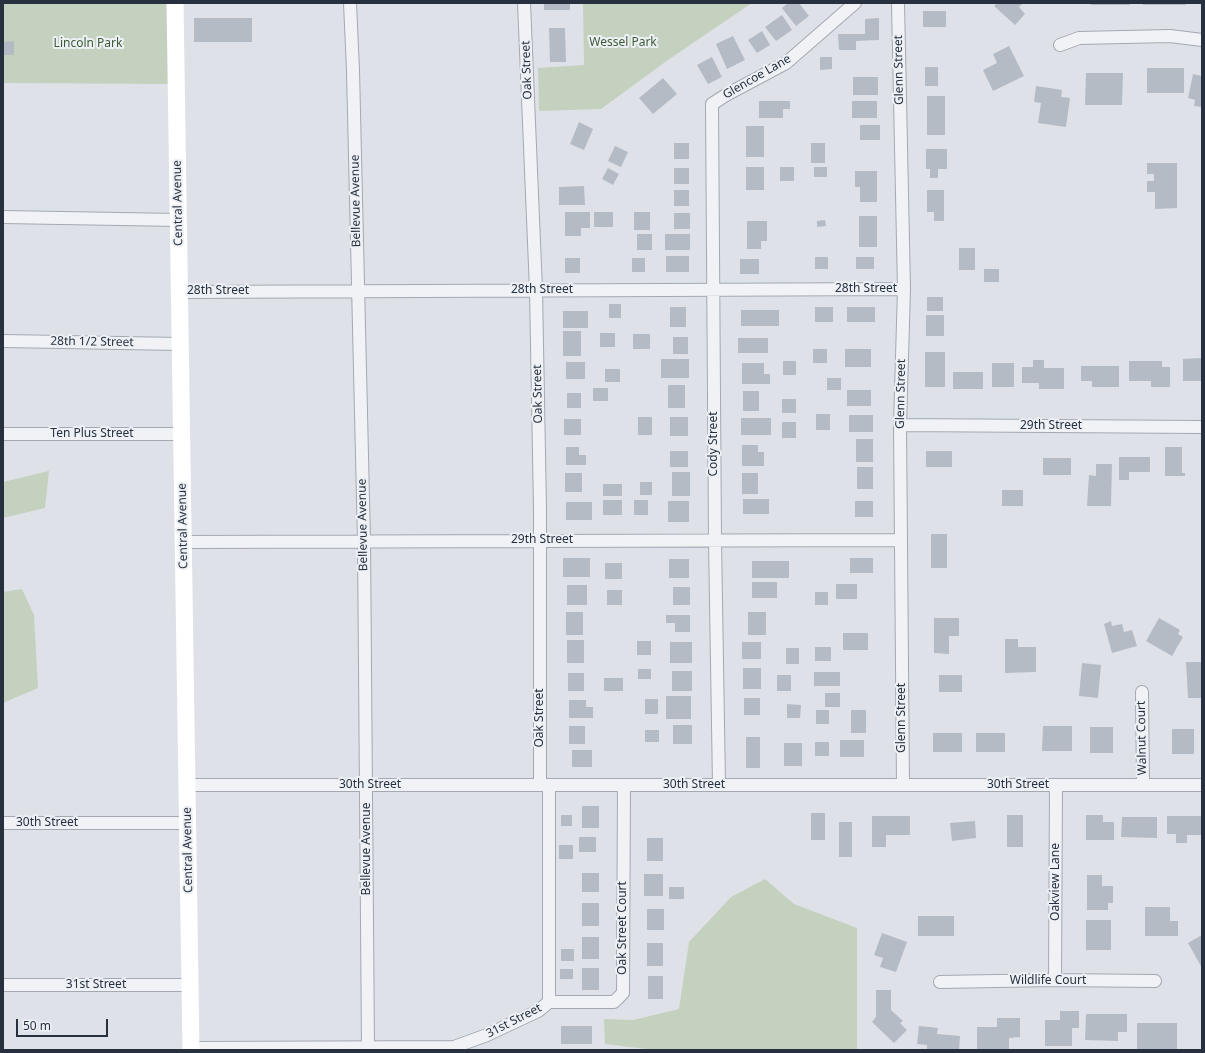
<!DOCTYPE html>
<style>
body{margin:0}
#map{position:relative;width:1205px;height:1053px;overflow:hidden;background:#dee2e8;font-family:"Noto Sans",sans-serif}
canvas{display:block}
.frame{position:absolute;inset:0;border:4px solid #27303e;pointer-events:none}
.scale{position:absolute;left:16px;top:1019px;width:92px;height:18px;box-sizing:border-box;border:2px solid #27303e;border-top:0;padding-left:5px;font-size:12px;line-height:14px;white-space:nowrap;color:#27303e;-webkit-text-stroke:3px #edf1f5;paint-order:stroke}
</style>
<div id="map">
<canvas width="1205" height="1053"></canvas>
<div class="frame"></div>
<div class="scale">50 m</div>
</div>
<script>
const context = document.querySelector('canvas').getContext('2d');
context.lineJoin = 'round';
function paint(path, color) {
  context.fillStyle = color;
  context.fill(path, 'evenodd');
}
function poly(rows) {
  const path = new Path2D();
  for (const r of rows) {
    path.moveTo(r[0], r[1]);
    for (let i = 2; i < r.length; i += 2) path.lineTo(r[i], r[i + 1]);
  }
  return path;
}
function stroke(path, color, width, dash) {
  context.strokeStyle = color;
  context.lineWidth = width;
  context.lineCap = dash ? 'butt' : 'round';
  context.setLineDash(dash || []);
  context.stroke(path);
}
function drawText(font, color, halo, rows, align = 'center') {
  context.font = font + ' "Noto Sans",sans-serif';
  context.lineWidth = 4;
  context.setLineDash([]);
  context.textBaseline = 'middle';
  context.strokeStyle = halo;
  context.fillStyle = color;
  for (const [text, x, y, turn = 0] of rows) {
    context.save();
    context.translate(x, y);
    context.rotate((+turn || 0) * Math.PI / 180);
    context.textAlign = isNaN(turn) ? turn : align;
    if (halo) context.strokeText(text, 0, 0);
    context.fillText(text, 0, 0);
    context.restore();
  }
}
paint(poly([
 [3,3,171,3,172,83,166,84,3,83],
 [583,3,752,3,668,60,601,109,539,111,538,68,584,65],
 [49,471,45,508,3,518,3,482],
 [22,589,34,615,38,688,3,703,3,592],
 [765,879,794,904,857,928,857,1050,655,1050,605,1044,604,1019,633,1020,679,1009,689,942,731,897]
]), '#c4d1bf');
paint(poly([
 [544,3,570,3,570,10,544,10],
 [788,3,799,3,809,16,796,26,782,8],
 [997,3,1023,3,1019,7,1025,14,1015,25,994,6],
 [1091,3,1130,3,1130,5,1091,5],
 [1143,3,1186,3,1186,5,1143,5],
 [923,11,946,11,946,27,923,27],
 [782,15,792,30,776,41,765,27],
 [194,18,252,18,252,42,194,42],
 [879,18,879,40,856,41,856,50,839,50,838,34,865,34,865,19],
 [549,28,565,28,566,62,550,62],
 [762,31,770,45,757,53,748,40],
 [733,36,745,60,727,69,716,44],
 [14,41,14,55,3,55,3,42],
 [1009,46,1024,76,993,91,983,70,997,63,993,54],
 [712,57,722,77,708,84,697,65],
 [820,57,832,57,832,69,820,70],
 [925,67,938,67,938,86,925,86],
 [1147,68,1184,68,1184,93,1147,93],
 [1086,73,1123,73,1122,105,1085,105],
 [1193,74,1202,76,1202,107,1194,106,1195,100,1188,98],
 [853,77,878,77,878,95,853,95],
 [663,78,677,94,653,114,639,98],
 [1036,86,1062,90,1061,97,1070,98,1066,127,1038,123,1041,103,1034,102],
 [927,96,945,96,945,135,927,135],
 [759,101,790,101,790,109,783,109,783,118,759,118],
 [852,101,877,101,877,118,852,118],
 [579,122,593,129,584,150,570,144],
 [860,125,880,125,880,140,860,140],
 [746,126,764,126,764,157,746,157],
 [674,143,689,143,689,159,674,159],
 [811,143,825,143,825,163,811,163],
 [615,146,628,152,621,167,608,161],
 [926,149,947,149,947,169,938,169,938,178,930,178,930,169,926,169],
 [1147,163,1177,163,1177,208,1155,209,1155,192,1147,192,1147,181,1154,181,1154,174,1147,174],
 [746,167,764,167,764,190,746,190],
 [780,167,794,167,794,181,780,181],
 [814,167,827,167,827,177,814,177],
 [608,168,619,174,613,185,602,179],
 [674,168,689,168,689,184,674,184],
 [855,171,877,171,877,202,860,202,860,187,855,187],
 [584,186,585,205,559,205,559,187],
 [674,190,689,190,689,206,674,206],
 [927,190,944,190,944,221,934,221,934,212,927,212],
 [565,212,590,212,590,228,581,228,581,236,565,236],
 [594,212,613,212,613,227,594,227],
 [634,212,650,212,650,230,634,230],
 [674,213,690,213,690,229,674,229],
 [859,216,877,216,877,247,859,247],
 [825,220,826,226,817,227,817,221],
 [747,221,767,221,767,241,761,241,761,249,747,249],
 [637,234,652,234,652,250,637,250],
 [665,234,690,234,690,250,665,250],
 [959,248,975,248,975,270,959,270],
 [666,256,689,256,689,272,666,272],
 [815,257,828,257,828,269,815,269],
 [856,257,874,257,874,269,856,269],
 [565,258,580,258,580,273,565,273],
 [632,258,645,258,645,272,632,272],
 [740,259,759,259,759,274,740,274],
 [984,269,999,269,999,282,984,282],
 [927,297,943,297,943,311,927,311],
 [609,304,621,304,621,318,609,318],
 [670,307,686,307,686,327,670,327],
 [815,307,833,307,833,322,815,322],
 [847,307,875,307,875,322,847,322],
 [741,310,779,310,779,326,741,326],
 [563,311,588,311,588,328,563,328],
 [926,315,944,315,944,336,926,336],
 [563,331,581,331,581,356,563,356],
 [600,333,615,333,615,347,600,347],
 [633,334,650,334,650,349,633,349],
 [673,337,688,337,688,354,673,354],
 [738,338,768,338,768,353,738,353],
 [813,349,827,349,827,363,813,363],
 [845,349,871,349,871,367,845,367],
 [925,352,945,352,945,387,925,387],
 [1202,358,1202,381,1183,381,1183,359],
 [661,359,689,359,689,378,661,378],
 [1033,360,1044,360,1044,368,1064,368,1064,389,1039,389,1039,383,1022,383,1022,367,1033,367],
 [783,361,796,361,796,375,783,375],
 [1129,361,1162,361,1162,367,1170,367,1170,387,1151,387,1151,381,1129,381],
 [566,362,585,362,585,379,566,379],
 [742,363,764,363,764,374,770,374,770,384,742,384],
 [992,363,1014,363,1014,387,992,387],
 [1081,366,1119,366,1119,387,1092,387,1092,381,1081,381],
 [605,369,620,369,620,382,605,382],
 [953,372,983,372,983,389,953,389],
 [827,378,841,378,841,390,827,390],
 [668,385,685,385,685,408,668,408],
 [593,388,608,388,608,401,593,401],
 [847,390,871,390,871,406,847,406],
 [743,391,759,391,759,411,743,411],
 [567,393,581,393,581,408,567,408],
 [782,399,796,399,796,413,782,413],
 [816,414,830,414,830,430,816,430],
 [849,415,873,415,873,432,849,432],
 [638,417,652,417,652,435,638,435],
 [670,417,688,417,688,436,670,436],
 [741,418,771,418,771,435,741,435],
 [564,419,581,419,581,435,564,435],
 [782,422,796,422,796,438,782,438],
 [856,439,873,439,873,462,856,462],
 [742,445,758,445,758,452,764,452,764,466,742,466],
 [566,447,579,447,579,455,586,455,586,465,566,465],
 [1165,447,1182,447,1182,473,1185,473,1185,476,1165,476],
 [670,451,688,451,688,467,670,467],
 [926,451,952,451,952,467,926,467],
 [1119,457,1150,457,1150,472,1129,472,1129,480,1119,480],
 [1043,458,1071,458,1071,475,1043,475],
 [1096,464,1112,464,1111,506,1087,506,1089,475,1096,476],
 [857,467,873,467,873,489,857,489],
 [672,472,690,472,690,496,672,496],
 [565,473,582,473,582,492,565,492],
 [742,473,758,473,758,494,742,494],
 [640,482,652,482,652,495,640,495],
 [603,484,622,484,622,496,603,496],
 [1002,490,1023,490,1023,506,1002,506],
 [743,499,769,499,769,514,743,514],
 [603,500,622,500,622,515,603,515],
 [634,500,648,500,648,515,634,515],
 [668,501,689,501,689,522,668,522],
 [855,501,873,501,873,517,855,517],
 [566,502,592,502,592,520,566,520],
 [931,534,947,534,947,568,931,568],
 [563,558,590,558,590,577,563,577],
 [850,558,873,558,873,573,850,573],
 [669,559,689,559,689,578,669,578],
 [752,561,789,561,789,578,752,578],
 [605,563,622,563,622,579,605,579],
 [752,582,777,582,777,598,752,598],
 [836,584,857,584,857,599,836,599],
 [567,585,587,585,587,605,567,605],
 [673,587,690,587,690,605,673,605],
 [607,590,622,590,622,605,607,605],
 [815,592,828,592,828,605,815,605],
 [566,612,583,612,583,635,566,635],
 [748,612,766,612,766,635,748,635],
 [666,615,690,615,690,632,675,632,675,623,666,623],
 [934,618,959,618,959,636,949,636,949,654,934,653],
 [1159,618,1180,630,1178,634,1183,637,1172,656,1146,641],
 [1111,621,1112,626,1122,624,1124,632,1132,630,1137,646,1112,653,1104,624],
 [843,633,868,633,868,650,843,650],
 [1005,639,1018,639,1018,647,1036,647,1036,672,1005,673],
 [567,640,584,640,584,663,567,663],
 [637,641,651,641,651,655,637,655],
 [670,642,692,642,692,663,670,663],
 [742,642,761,642,761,659,742,659],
 [815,647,831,647,831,661,815,661],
 [786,648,799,648,799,664,786,664],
 [1186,662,1202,662,1202,698,1188,698],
 [1082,663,1101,665,1098,698,1079,696],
 [743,668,761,668,761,689,743,689],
 [638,669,651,669,651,679,638,679],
 [672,671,692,671,692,691,672,691],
 [814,672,840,672,840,686,814,686],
 [568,673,584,673,584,691,568,691],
 [777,675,791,675,791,691,777,691],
 [939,675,962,675,962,692,939,692],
 [604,678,623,678,623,691,604,691],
 [825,693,840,693,840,707,825,707],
 [666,696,691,696,691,719,666,719],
 [744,698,760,698,760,715,744,715],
 [645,699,658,699,658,714,645,714],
 [569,700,586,700,586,707,593,707,593,718,569,718],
 [787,704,801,705,800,718,787,718],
 [816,710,829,710,829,724,816,724],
 [851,710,866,710,866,733,851,733],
 [673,725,692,725,692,744,673,744],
 [569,726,585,726,585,744,569,744],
 [1043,726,1072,726,1072,751,1042,751],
 [1090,727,1113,727,1113,753,1090,753],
 [1172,729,1194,729,1194,754,1172,754],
 [645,730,659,730,659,742,645,742],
 [933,733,962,733,962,752,933,752],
 [976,733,1005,733,1005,752,976,752],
 [746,737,760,737,760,768,746,768],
 [840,740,864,740,864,757,840,757],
 [815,742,829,742,829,756,815,756],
 [784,743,802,743,802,766,784,766],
 [572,750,592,750,592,767,572,767],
 [582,806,599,806,599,828,582,828],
 [811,813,825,813,825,840,811,840],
 [561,815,572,815,572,826,561,826],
 [1007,815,1023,815,1023,847,1007,847],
 [1086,815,1103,815,1103,822,1114,822,1114,840,1086,840],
 [872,816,910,816,910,835,886,835,886,847,872,847],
 [1167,816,1202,816,1202,835,1187,835,1187,843,1176,843,1176,834,1167,834],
 [1122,817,1157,817,1157,838,1121,837],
 [975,821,976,838,952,841,950,823],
 [839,822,852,822,852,857,839,857],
 [579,837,596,837,596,852,579,852],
 [647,838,663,838,663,861,647,861],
 [559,845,573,845,573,859,559,859],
 [582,873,599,873,599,892,582,892],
 [644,874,663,874,663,896,644,896],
 [1087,875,1102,875,1102,886,1113,886,1113,903,1108,903,1108,910,1087,910],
 [669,887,684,887,684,899,669,899],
 [582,903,599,903,599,926,582,926],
 [1145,907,1170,907,1170,921,1178,921,1178,936,1145,936],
 [647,909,664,909,664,930,647,930],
 [918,916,954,916,954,936,918,936],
 [1086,920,1111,920,1111,950,1086,950],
 [882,933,907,942,896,972,880,967,883,958,874,955],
 [1202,935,1202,968,1188,943],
 [582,937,599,937,599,959,582,959],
 [647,943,663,943,663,966,647,966],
 [561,949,574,949,574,961,561,961],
 [582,968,599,968,599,990,582,990],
 [560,969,573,969,573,979,560,979],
 [648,976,663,976,663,999,648,999],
 [876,990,891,990,891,1010,903,1021,900,1023,907,1030,894,1043,872,1022,876,1017],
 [1060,1011,1079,1011,1079,1028,1072,1028,1072,1046,1045,1046,1045,1020,1060,1020],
 [1086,1014,1127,1014,1127,1032,1118,1032,1118,1041,1085,1040],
 [997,1018,1020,1018,1020,1037,1009,1038,1009,1050,977,1050,977,1027,997,1027],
 [1137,1023,1177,1023,1177,1049,1137,1049],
 [561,1026,592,1026,592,1044,561,1044],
 [919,1026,938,1028,937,1034,960,1036,959,1050,927,1050,927,1045,917,1044]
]), '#b5bbc4');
const street = poly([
 [350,3,353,70,364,541,368,1048],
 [524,3,536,290,540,509,540,785],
 [898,3,904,289,900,425,903,785],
 [1060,45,1079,38,1170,36,1202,40],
 [3,217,178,220],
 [179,292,904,289],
 [3,341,180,344],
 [900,425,1202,427],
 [3,434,182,434],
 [183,542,901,540],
 [1142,692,1143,785],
 [187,785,1202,785],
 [719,785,715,540,712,104,726,95,786,63,855,3],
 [3,823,187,823],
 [1055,980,1056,785],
 [940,982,1055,980,1155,981],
 [3,985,190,985],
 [549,1002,614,1002,623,993,624,785],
 [549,1002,549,785],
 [191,1048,454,1047,487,1035,538,1011,549,1002]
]);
stroke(street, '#a3a9b2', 14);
stroke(street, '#f1f2f6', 12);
stroke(poly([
 [175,3,191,1050]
]), '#fff', 17);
drawText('12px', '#3c5a35', '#edf1f5', [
 ["Wessel Park",623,43],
 ["Lincoln Park",88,44]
]);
drawText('12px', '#27303e', '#edf1f5', [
 ["Oak Street",527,70,-92],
 ["Glenn Street",899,70,-91],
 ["Glencoe Lane",757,77,-30],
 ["Bellevue Avenue",356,201,-91],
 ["Central Avenue",178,203,-91],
 ["28th Street",866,289],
 ["28th Street",542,290],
 ["28th Street",218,291],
 ["28th 1/2 Street",92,342,1],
 ["Oak Street",538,394,-91],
 ["Glenn Street",901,394,-89],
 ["29th Street",1051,426],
 ["Ten Plus Street",92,434],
 ["Cody Street",714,444,-90],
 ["Bellevue Avenue",363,525,-91],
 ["Central Avenue",183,526,-91],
 ["29th Street",542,540],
 ["Oak Street",540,718,-90],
 ["Glenn Street",902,718,-90],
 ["Walnut Court",1142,738,-91],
 ["30th Street",370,785],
 ["30th Street",694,785],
 ["30th Street",1018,785],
 ["30th Street",47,823],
 ["Bellevue Avenue",367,849,-90],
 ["Central Avenue",188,850,-91],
 ["Oakview Lane",1056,882,-90],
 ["Oak Street Court",623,928,-90],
 ["Wildlife Court",1048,981],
 ["31st Street",96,985],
 ["31st Street",514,1021,-27]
]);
</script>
